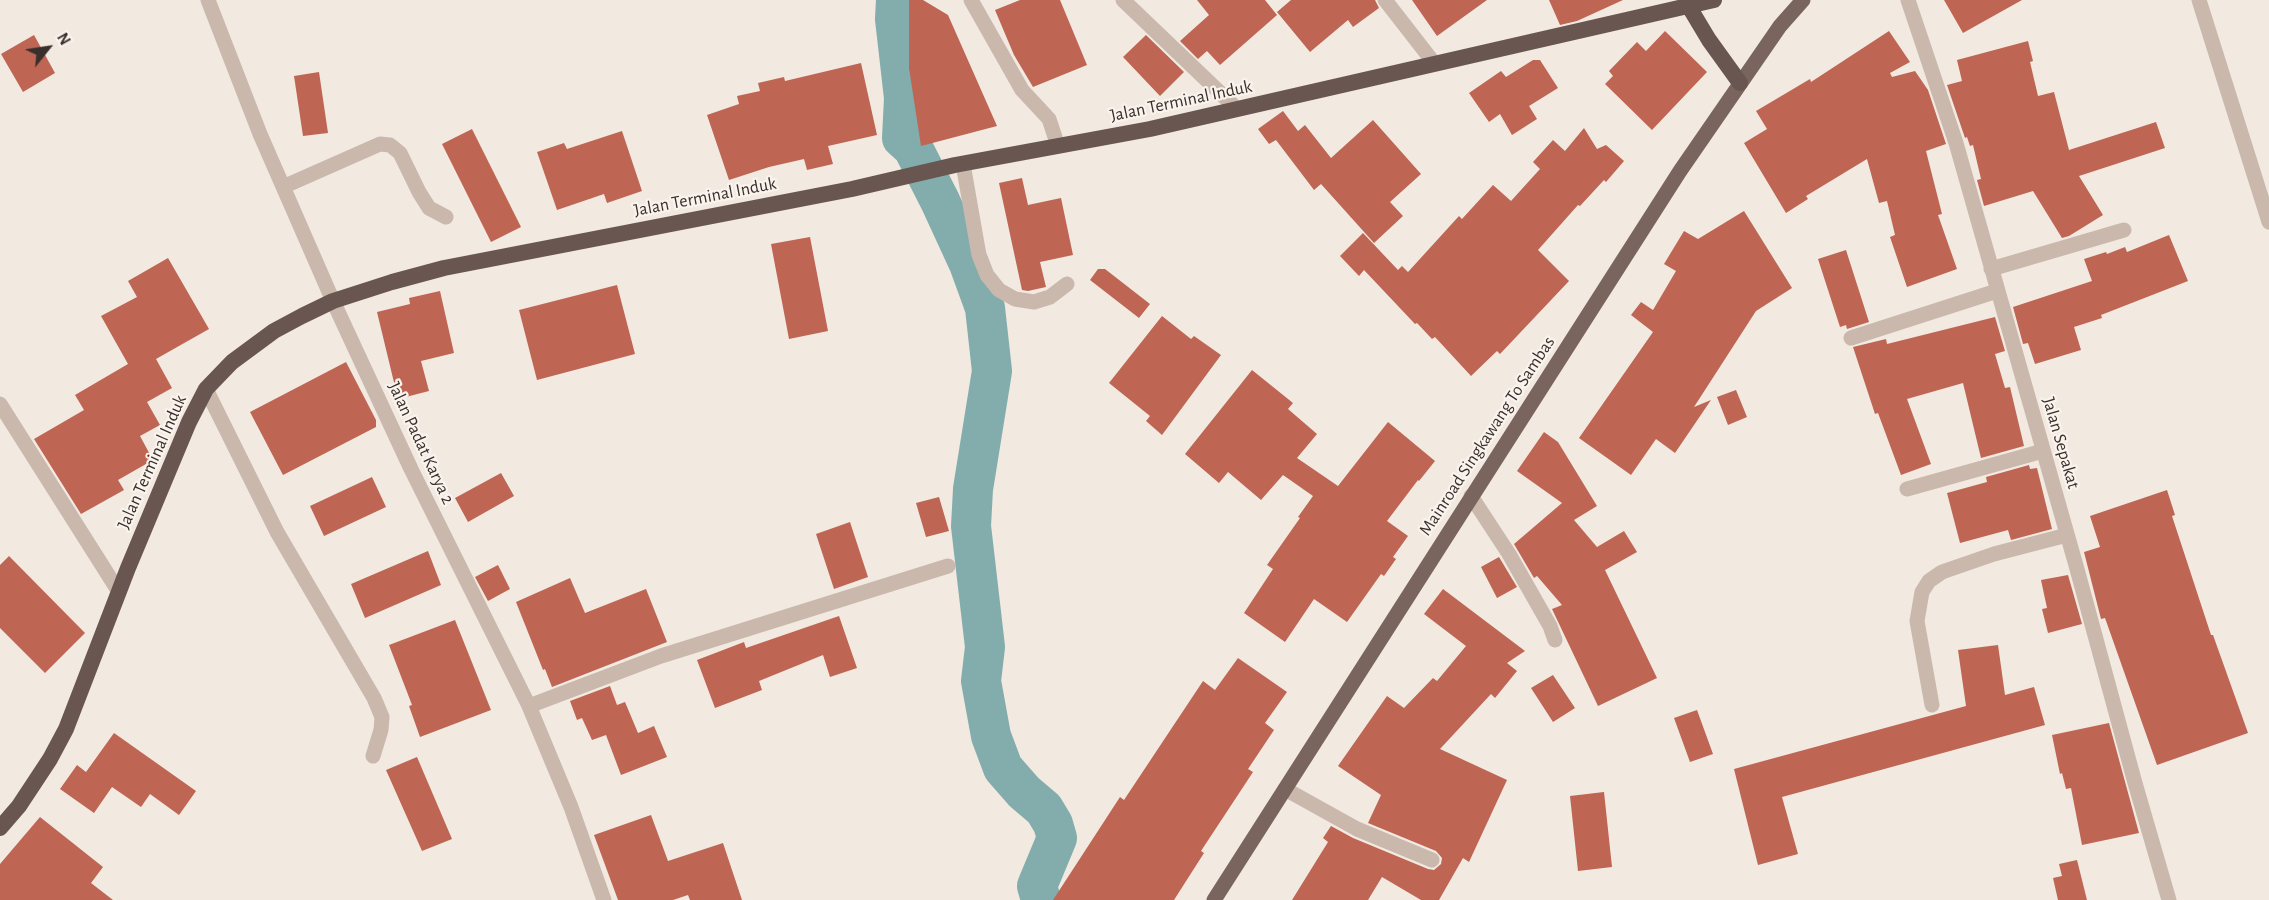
<!DOCTYPE html>
<style>
body{margin:0}
#map{position:relative;width:2269px;height:900px;overflow:hidden;background:#f2e9e1;font-family:"Alegreya Sans",sans-serif}
canvas{display:block}
.north{position:absolute;left:18px;top:18px;width:60px;height:60px;-webkit-text-stroke:4px #faf3ed;paint-order:stroke;rotate:60deg;font-size:16px;font-weight:700;line-height:24px;text-align:center;color:#392f2b}
.north::after{content:'';display:block;margin:auto;width:21px;height:27px;background:#392f2b;clip-path:polygon(50% 0,100% 100%,50% 72%,0 100%)}
</style>
<div id="map">
<canvas width="2269" height="900"></canvas>
<div class="north">N</div>
</div>
<script>
const context = document.querySelector('canvas').getContext('2d');
context.lineJoin = 'round';
function poly(rows) {
  const path = new Path2D();
  for (const r of rows) {
    path.moveTo(r[0], r[1]);
    for (let i = 2; i < r.length; i += 2) path.lineTo(r[i], r[i + 1]);
  }
  return path;
}
function stroke(path, color, width, dash) {
  context.strokeStyle = color;
  context.lineWidth = width;
  context.lineCap = dash ? 'butt' : 'round';
  context.setLineDash(dash || []);
  context.stroke(path);
}
function paint(path, color) {
  context.fillStyle = color;
  context.fill(path, 'evenodd');
}
function drawText(font, color, halo, rows, align = 'center') {
  context.font = font + ' "Alegreya Sans",sans-serif';
  context.lineWidth = 4.5;
  context.setLineDash([]);
  context.textBaseline = 'middle';
  context.strokeStyle = halo;
  context.fillStyle = color;
  for (const [text, x, y, turn = 0] of rows) {
    context.save();
    context.translate(x, y);
    context.rotate((+turn || 0) * Math.PI / 180);
    context.textAlign = isNaN(turn) ? turn : align;
    if (halo) context.strokeText(text, 0, 0);
    context.fillText(text, 0, 0);
    context.restore();
  }
}
stroke(poly([
 [896,0,895,19,904,98,902,138,913,148,940,201,969,264,985,308,992,371,973,489,971,526,985,647,981,681,991,736,1003,768,1024,792,1044,809,1053,824,1057,838,1037,886,1041,900]
]), '#82adac', 40);
paint(poly([
 [909,0,923,0,948,15,997,126,921,146,909,68],
 [1020,0,1060,0,1087,65,1033,87,1014,55,995,10],
 [1197,0,1265,0,1277,15,1220,65,1207,51,1198,59,1180,41,1209,15],
 [1291,0,1375,0,1379,8,1353,27,1348,20,1310,52,1277,12],
 [1412,0,1487,0,1437,36],
 [1549,0,1623,0,1577,21,1560,25],
 [1944,0,2022,0,1963,33],
 [1665,31,1707,72,1652,130,1605,84,1613,76,1609,71,1637,42,1646,51],
 [1889,31,1910,62,1890,73,1892,77,1915,71,1928,90,1946,144,1926,151,1942,214,1938,215,1957,269,1907,287,1890,237,1895,235,1887,201,1879,203,1867,159,1806,196,1808,199,1786,213,1744,143,1767,129,1756,111,1810,79,1811,82],
 [34,35,55,73,23,92,1,54],
 [1146,35,1184,72,1160,96,1123,57],
 [2028,41,2033,61,2030,62,2038,96,2054,92,2069,150,2156,122,2165,148,2079,176,2103,215,2069,236,2062,238,2033,191,1984,206,1977,180,1981,179,1973,145,1970,146,1967,137,1965,138,1947,85,1962,81,1957,60],
 [1533,60,1540,60,1558,88,1529,106,1537,119,1512,135,1500,114,1489,122,1469,93,1501,71,1506,77],
 [861,63,877,135,828,146,833,164,807,170,804,159,769,167,729,180,707,115,739,104,737,96,760,91,758,83,784,77,785,81],
 [319,72,328,133,303,136,294,76],
 [1283,111,1298,131,1305,125,1331,158,1373,120,1421,174,1390,202,1403,216,1374,243,1321,184,1314,190,1276,140,1269,144,1258,129],
 [1584,128,1597,149,1606,145,1624,161,1606,182,1604,180,1580,206,1578,205,1538,250,1569,281,1500,354,1497,351,1471,376,1435,337,1432,339,1417,323,1415,324,1364,270,1359,276,1340,256,1363,233,1398,270,1402,266,1408,272,1459,216,1462,219,1493,185,1511,201,1540,169,1533,162,1553,140,1565,151],
 [472,129,521,227,491,242,442,144],
 [622,131,642,191,607,203,604,194,557,210,537,152,564,143,567,149],
 [1022,178,1028,205,1061,198,1073,255,1040,262,1046,287,1028,291,1022,290,999,183],
 [1744,211,1792,288,1756,311,1694,407,1711,400,1675,453,1656,439,1631,475,1579,438,1653,332,1631,315,1641,302,1653,310,1676,271,1664,264,1684,231,1698,239],
 [2169,235,2188,281,2101,315,2102,318,2074,327,2081,350,2035,364,2028,343,2023,344,2013,307,2092,281,2084,259,2106,252,2107,254,2125,247,2127,252],
 [810,237,828,331,789,339,771,244],
 [1846,250,1869,322,1847,329,1846,325,1840,327,1818,259],
 [168,258,209,329,156,359,172,388,147,402,160,425,140,436,153,460,118,480,124,490,81,514,34,439,84,410,75,395,128,364,101,316,137,297,128,281],
 [1098,269,1105,269,1150,304,1139,318,1090,280],
 [617,285,635,354,537,380,519,310],
 [440,291,454,353,421,361,429,391,398,399,377,312,410,304,409,298],
 [1162,316,1191,339,1194,336,1221,355,1162,435,1146,421,1150,416,1109,383],
 [1995,317,2005,351,1995,354,2005,388,2010,387,2024,446,1981,458,1963,383,1907,399,1931,464,1901,475,1878,413,1875,414,1853,347,1886,339,1887,344],
 [346,362,376,420,376,427,283,475,250,412],
 [1252,370,1293,403,1288,409,1317,434,1297,458,1338,486,1388,422,1435,461,1419,481,1418,480,1387,521,1408,536,1393,557,1396,559,1384,576,1381,574,1347,622,1314,599,1285,642,1244,613,1273,569,1267,565,1300,518,1298,517,1313,496,1283,475,1261,500,1228,472,1219,483,1185,454],
 [1736,390,1747,417,1728,425,1717,397],
 [1544,432,1558,442,1597,506,1574,520,1597,547,1624,531,1637,552,1605,570,1657,678,1598,706,1552,609,1562,605,1537,576,1534,578,1514,544,1562,503,1517,471],
 [2029,465,2030,469,2037,468,2052,529,2011,540,2008,530,1960,543,1947,493,1987,482,1986,477],
 [501,473,514,496,468,522,455,498],
 [372,477,386,507,324,536,310,506],
 [2167,490,2175,515,2172,516,2211,635,2213,635,2248,733,2157,765,2105,618,2101,619,2084,552,2100,547,2090,516],
 [939,497,949,531,926,537,916,503],
 [850,522,868,577,834,589,816,534],
 [428,551,441,585,365,618,351,584],
 [9,556,85,633,45,673,0,628,0,565],
 [1499,557,1517,587,1497,598,1481,567],
 [498,565,510,589,488,601,475,577],
 [2068,575,2082,624,2048,633,2042,609,2047,608,2041,580],
 [570,578,585,613,646,589,667,642,552,687,545,669,543,670,516,602],
 [1443,589,1525,651,1507,663,1517,671,1495,698,1491,694,1440,749,1507,780,1469,862,1463,858,1439,900,1421,900,1382,877,1368,900,1292,900,1328,842,1323,838,1331,826,1353,838,1428,869,1434,870,1441,864,1442,858,1436,851,1368,823,1381,795,1338,766,1387,696,1404,708,1433,678,1437,681,1466,646,1424,614],
 [839,616,857,668,830,677,823,655,759,681,762,690,715,708,697,660,744,642,746,648],
 [455,620,491,710,420,737,409,706,412,705,389,645],
 [1998,645,2005,695,2034,687,2045,725,1782,797,1798,854,1758,865,1734,769,1966,706,1958,650],
 [1238,658,1287,692,1265,723,1274,730,1248,769,1253,772,1201,851,1204,853,1174,900,1053,900,1120,797,1124,800,1203,681,1215,690],
 [1553,675,1575,708,1553,722,1531,688],
 [610,686,617,705,625,702,638,733,654,726,667,757,621,775,606,735,592,740,582,718,577,720,570,701],
 [1697,710,1713,754,1690,762,1674,718],
 [2109,723,2139,833,2082,845,2071,788,2066,789,2062,773,2060,774,2052,735],
 [114,733,196,791,179,815,150,794,141,807,112,787,94,813,60,789,77,765,86,772],
 [417,757,452,839,422,851,386,770],
 [1604,792,1612,867,1578,871,1570,796],
 [651,815,668,861,723,843,742,900,690,900,688,895,673,900,618,900,594,835],
 [40,817,103,867,91,883,113,900,0,900,0,864],
 [2077,860,2087,900,2058,900,2053,878,2062,876,2059,864]
]), '#be6553');
stroke(poly([
 [208,0,260,134,333,301,411,469,529,706,571,807,604,900],
 [971,0,1022,90,1049,119,1058,146],
 [1123,0,1237,109],
 [1385,0,1434,63],
 [1908,0,1956,143,2077,569,2135,783,2169,900],
 [2199,0,2269,222],
 [963,164,979,255,987,275,999,290,1015,299,1034,302,1050,297,1067,284],
 [285,186,380,144,390,145,400,153,419,192,429,208,446,217],
 [1991,269,2124,230],
 [1851,338,1997,291],
 [206,389,277,532,374,698,382,717,381,730,373,756],
 [0,404,119,592],
 [1907,489,2043,451],
 [1471,496,1509,554,1550,626,1555,640],
 [1932,705,1917,621,1922,592,1929,581,1942,572,1994,554,2067,535],
 [529,706,661,656,948,566],
 [1285,789,1357,829,1432,860]
]), '#cab8ad', 15);
stroke(poly([
 [1214,900,1680,171,1780,26,1803,0]
]), '#79655e', 15);
stroke(poly([
 [1688,5,1709,40,1740,83],
 [0,828,19,806,50,759,66,729,128,568,189,422,206,389,232,362,274,331,302,316,333,301,392,282,444,268,852,189,955,165,1150,129,1714,0]
]), '#695650', 16);
drawText('18px', '#392f2b', '#faf3ed', [
 ["Jalan Terminal Induk",1181,101,-12],
 ["Jalan Terminal Induk",705,197,-11],
 ["Mainroad Singkawang To Sambas",1487,436,-57],
 ["Jalan Padat Karya 2",421,443,65],
 ["Jalan Sepakat",2061,443,74],
 ["Jalan Terminal Induk",152,462,-66]
]);
</script>
